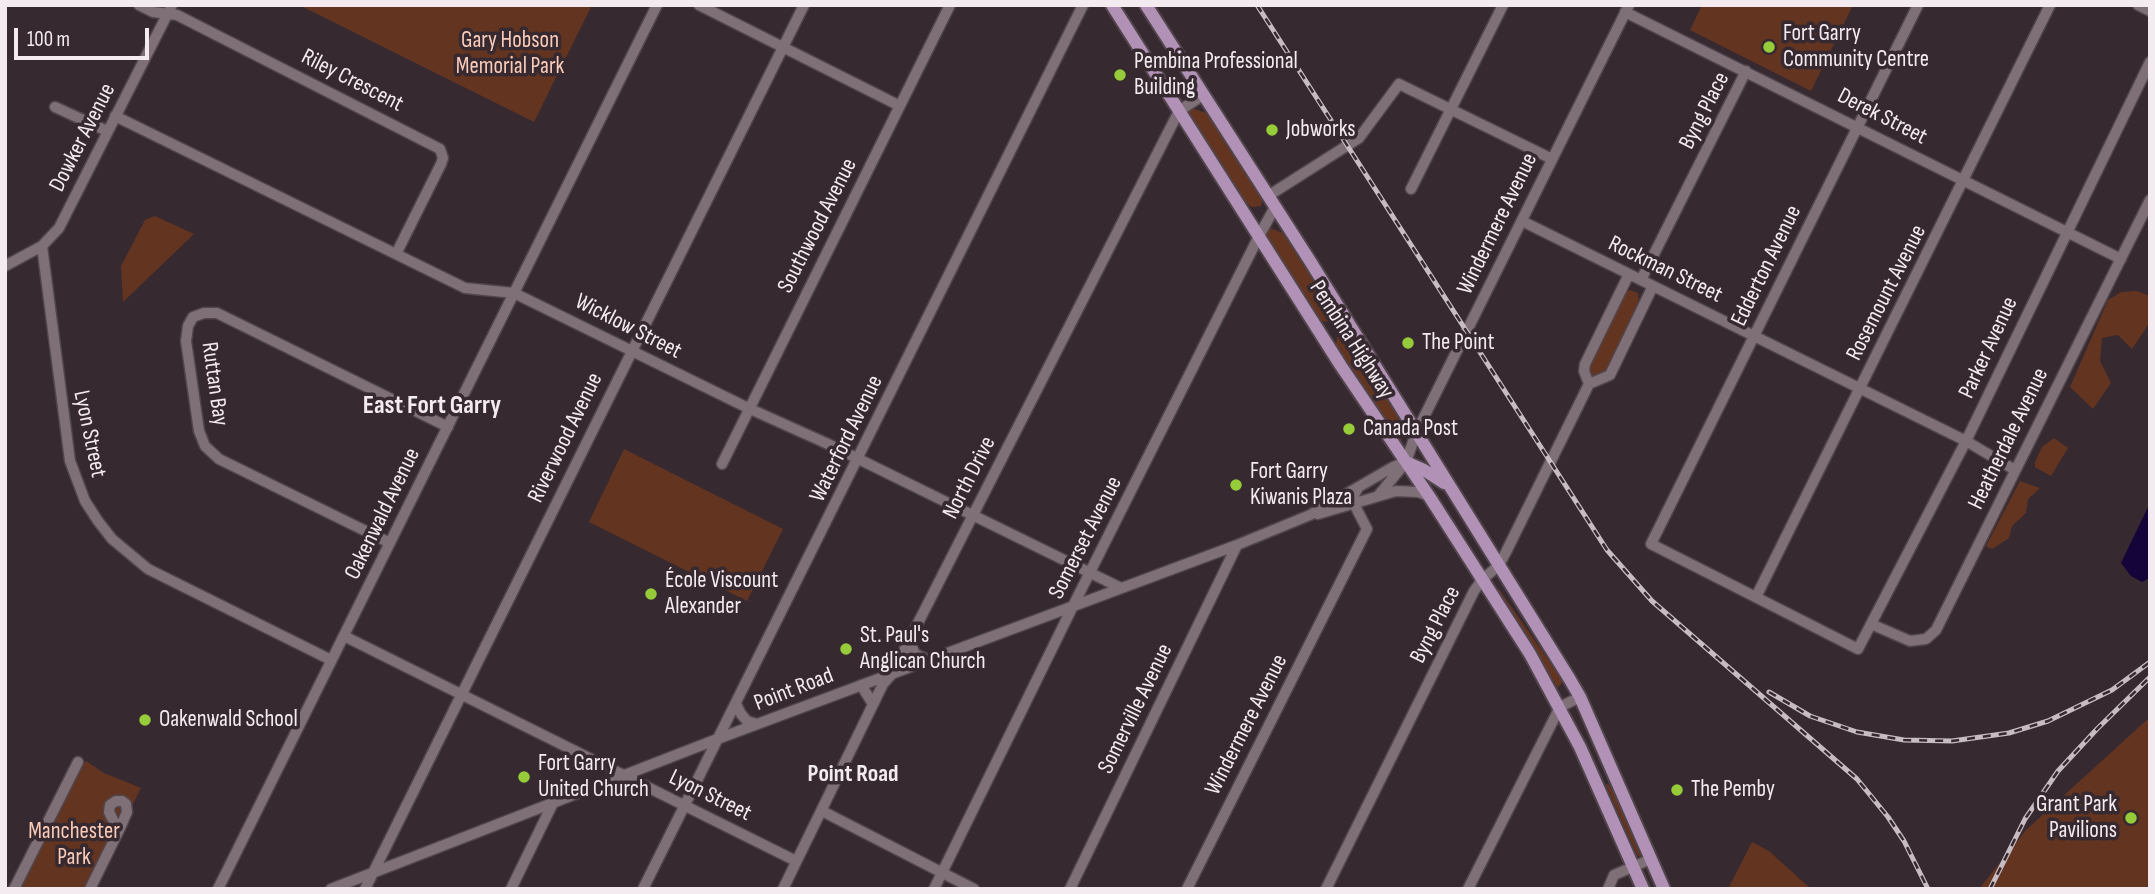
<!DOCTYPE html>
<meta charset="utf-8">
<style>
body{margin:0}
#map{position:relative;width:2155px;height:894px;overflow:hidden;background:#362930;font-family:"Sofia Sans Condensed",sans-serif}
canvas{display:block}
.frame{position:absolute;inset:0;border:7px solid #f4ebf0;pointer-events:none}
.scale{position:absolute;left:14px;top:28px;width:135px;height:32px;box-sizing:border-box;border:4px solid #f4ebf0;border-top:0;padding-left:9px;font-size:21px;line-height:24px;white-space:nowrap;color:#f4ebf0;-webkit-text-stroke:5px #362930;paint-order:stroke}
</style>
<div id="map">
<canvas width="2155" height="894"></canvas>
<div class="frame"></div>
<div class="scale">100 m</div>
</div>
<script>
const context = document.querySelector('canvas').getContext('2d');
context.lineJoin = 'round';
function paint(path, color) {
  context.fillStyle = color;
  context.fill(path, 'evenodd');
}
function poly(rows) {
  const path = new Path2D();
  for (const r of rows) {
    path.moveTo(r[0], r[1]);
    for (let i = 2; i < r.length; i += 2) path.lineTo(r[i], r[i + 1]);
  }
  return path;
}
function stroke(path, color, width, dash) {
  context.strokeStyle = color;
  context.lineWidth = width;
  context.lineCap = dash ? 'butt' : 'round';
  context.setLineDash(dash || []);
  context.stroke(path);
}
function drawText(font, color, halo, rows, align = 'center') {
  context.font = font + ' "Sofia Sans Condensed",sans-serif';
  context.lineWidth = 7;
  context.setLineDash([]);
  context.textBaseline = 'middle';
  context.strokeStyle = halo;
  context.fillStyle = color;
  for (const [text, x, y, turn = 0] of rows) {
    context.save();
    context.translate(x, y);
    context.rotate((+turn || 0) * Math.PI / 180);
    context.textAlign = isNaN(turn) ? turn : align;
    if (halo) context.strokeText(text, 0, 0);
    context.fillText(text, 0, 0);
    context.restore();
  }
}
paint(poly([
 [299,5,592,5,534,122],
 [1702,5,1853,5,1811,91,1690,30],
 [1192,108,1206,113,1262,200,1261,206,1252,207,1244,201,1188,113],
 [155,216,194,234,123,302,121,266,145,220],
 [1270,228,1283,233,1334,313,1334,318,1330,322,1320,321,1266,235,1267,229],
 [1630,290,1638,293,1639,303,1605,372,1593,376,1589,371,1589,365,1625,293],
 [2137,291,2150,296,2150,322,2132,349,2118,335,2102,338,2100,361,2111,383,2093,409,2070,387,2108,300,2121,292],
 [1345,334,1350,337,1402,419,1404,429,1401,441,1399,442,1336,346,1337,337],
 [2054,438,2068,448,2051,476,2035,467,2035,462,2042,447],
 [624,449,783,529,747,601,589,522],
 [2020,481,2040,488,2028,499,2026,513,2012,526,2009,538,1992,549,1986,546],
 [1499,589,1563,681,1558,688,1498,590],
 [2150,717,2150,889,1979,889,2026,830],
 [86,761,104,773,141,788,90,889,14,889,78,762,84,764],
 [1608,784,1614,793,1641,857,1637,855,1606,785],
 [1752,842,1769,851,1811,889,1728,889]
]), '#633521');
paint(poly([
 [2150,503,2150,578,2142,582,2131,576,2121,563]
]), '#150439');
const minor = poly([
 [139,5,153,12,177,15,440,149,443,158,441,164,396,254],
 [699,5,900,106],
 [1918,5,1651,544,1858,649,1966,441,2150,62],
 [2138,5,2150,11],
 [1625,12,2121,259],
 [55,107,107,131],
 [115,116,465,288,514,293,748,408,828,444,1121,588],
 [1411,189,1503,5],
 [1268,196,1359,138,1399,84,1552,159],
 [1522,221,1966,441,2015,470],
 [42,246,70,461,85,501,98,521,112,539,148,569,331,660],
 [5,266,42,246,59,228,172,5],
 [1641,280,1746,71],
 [1589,384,1584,371,1585,364,1629,274],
 [722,464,950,5],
 [1378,496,1406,462,1416,433,1629,5],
 [1318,514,1396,491,1418,492,1429,496],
 [390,543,219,459,205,446,199,431,186,341,188,326,193,317,204,313,217,313,448,427],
 [1756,597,2050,5],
 [1871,624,1910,641,1926,639,1936,630,2150,200],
 [344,636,796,861],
 [909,640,915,654,928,660],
 [861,685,873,704],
 [736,704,741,714,747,721,757,724],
 [822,811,974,889],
 [14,889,78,762],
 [90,889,120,828,127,812,126,804,122,801,116,801,110,805,109,812,115,824,116,836],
 [218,889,657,5],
 [331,889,720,738,1237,545,1310,515,1393,467,1406,462],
 [365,889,804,5],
 [511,889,553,803],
 [643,889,1083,5],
 [783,889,883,684,892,674,1179,111,1203,95],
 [934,889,1073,606,1259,236,1275,207],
 [1070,889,1237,545],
 [1187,889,1367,529,1354,504,1354,495,1358,488],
 [1326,889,1474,591,1482,580,1499,565,1506,552,1589,384,1610,375,1653,286],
 [1468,889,1560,707,1580,697],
 [1608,889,1614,875,1651,859]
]);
const major = poly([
 [1112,5,1341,366,1429,496,1530,654,1580,747,1643,889],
 [1146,5,1310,261,1569,678,1580,697,1664,889],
 [1406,462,1424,470,1444,483]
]);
stroke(minor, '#51454c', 13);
stroke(major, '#51454c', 16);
stroke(minor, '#7f6f77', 10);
stroke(major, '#b191b5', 12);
const rail = poly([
 [1257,5,1607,550,1652,601,1857,779,1888,817,1904,841,1928,889],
 [1769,692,1810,716,1857,732,1904,740,1952,741,2009,733,2048,721,2112,690,2150,662],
 [1990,889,2025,819,2058,771,2097,729,2150,677]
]);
stroke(rail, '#c6bcc1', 5);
stroke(rail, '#362930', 2.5, [8]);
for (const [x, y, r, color] of [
 [1769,47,7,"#96cc39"],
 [1120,75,7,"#96cc39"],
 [1272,130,7,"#96cc39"],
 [1408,343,7,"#96cc39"],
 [1349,429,7,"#96cc39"],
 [1236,485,7,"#96cc39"],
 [651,594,7,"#96cc39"],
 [846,649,7,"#96cc39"],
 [145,720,7,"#96cc39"],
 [524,777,7,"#96cc39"],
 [1677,790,7,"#96cc39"],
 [2131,818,7,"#96cc39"]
]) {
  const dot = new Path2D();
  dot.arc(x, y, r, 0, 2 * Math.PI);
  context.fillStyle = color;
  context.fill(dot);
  stroke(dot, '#362930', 2.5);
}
drawText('23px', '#f4ebf0', '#362930', [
 ["Fort Garry",1783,34],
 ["Community Centre",1783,60],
 ["Pembina Professional",1134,62],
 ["Building",1134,88],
 ["Jobworks",1286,130],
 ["The Point",1422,343],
 ["Canada Post",1363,429],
 ["Fort Garry",1250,472],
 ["Kiwanis Plaza",1250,498],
 ["École Viscount",665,581],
 ["Alexander",665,607],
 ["St. Paul's",860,636],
 ["Anglican Church",860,662],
 ["Oakenwald School",159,720],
 ["Fort Garry",538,764],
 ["United Church",538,790],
 ["The Pemby",1691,790],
 ["Grant Park",2117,805,"right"],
 ["Pavilions",2117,831,"right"]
], 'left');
drawText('23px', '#fbccb9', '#362930', [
 ["Gary Hobson",510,41],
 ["Memorial Park",510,67],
 ["Manchester",74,832],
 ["Park",74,858]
]);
drawText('23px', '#f4ebf0', '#362930', [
 ["Riley Crescent",352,81,27],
 ["Byng Place",1705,111,-63],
 ["Derek Street",1882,117,27],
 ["Dowker Avenue",83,138,-63],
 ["Windermere Avenue",1498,224,-64],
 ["Southwood Avenue",818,226,-63],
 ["Edderton Avenue",1767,266,-64],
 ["Rockman Street",1665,270,26],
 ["Rosemount Avenue",1887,293,-63],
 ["Wicklow Street",628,327,27],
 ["Pembina Highway",1351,340,57],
 ["Parker Avenue",1989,348,-65],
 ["Ruttan Bay",214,384,82],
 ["Lyon Street",89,434,78],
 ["Riverwood Avenue",566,438,-64],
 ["Waterford Avenue",847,439,-64],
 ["Heatherdale Avenue",2009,439,-64],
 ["North Drive",970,478,-63],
 ["Oakenwald Avenue",383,514,-64],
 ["Somerset Avenue",1086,538,-63],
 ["Byng Place",1436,625,-63],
 ["Point Road",794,690,-21],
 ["Somerville Avenue",1136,709,-64],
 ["Windermere Avenue",1247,725,-63],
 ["Lyon Street",710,796,26]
]);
drawText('bold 24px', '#f4ebf0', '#362930', [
 ["Point Road",853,775]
]);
drawText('bold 26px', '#f4ebf0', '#362930', [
 ["East Fort Garry",432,406]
]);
</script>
